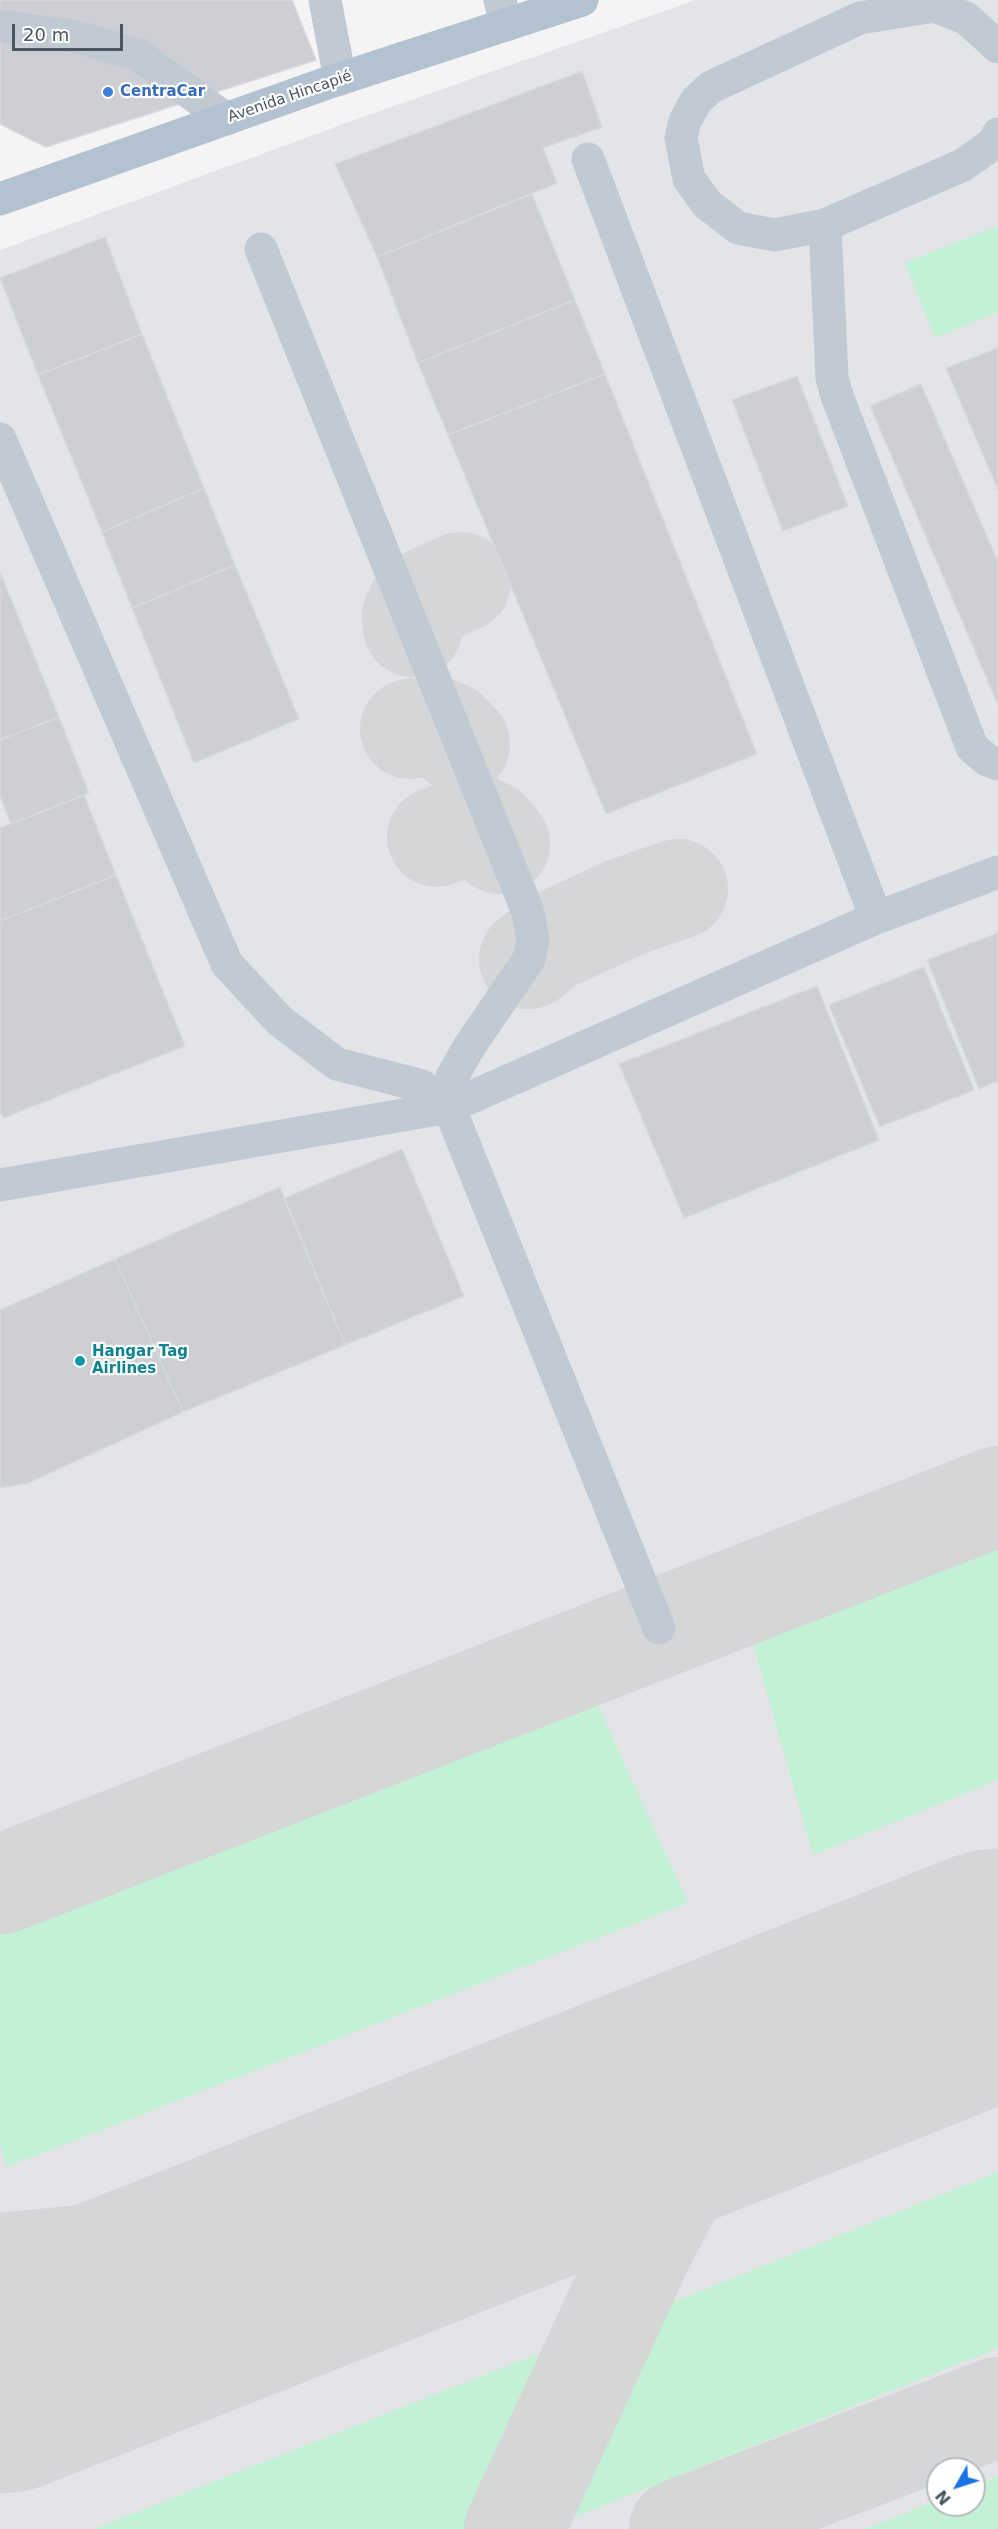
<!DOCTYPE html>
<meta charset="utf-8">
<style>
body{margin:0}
#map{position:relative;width:998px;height:2529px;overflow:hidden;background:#f5f3f3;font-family:"DejaVu Sans",sans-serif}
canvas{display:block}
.north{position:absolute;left:926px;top:2457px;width:60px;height:60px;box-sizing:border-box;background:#fff;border:2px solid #b7bbc0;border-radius:50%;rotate:231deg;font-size:16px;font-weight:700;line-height:24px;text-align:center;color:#4a5661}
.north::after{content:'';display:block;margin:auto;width:21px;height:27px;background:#1a73e8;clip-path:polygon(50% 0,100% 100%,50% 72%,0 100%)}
.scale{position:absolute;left:12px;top:24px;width:111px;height:27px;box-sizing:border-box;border:3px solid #4a5661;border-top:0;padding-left:8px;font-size:18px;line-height:21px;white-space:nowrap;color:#4a5661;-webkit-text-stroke:4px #fff;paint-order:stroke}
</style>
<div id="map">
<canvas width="998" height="2529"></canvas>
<div class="north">N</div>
<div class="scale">20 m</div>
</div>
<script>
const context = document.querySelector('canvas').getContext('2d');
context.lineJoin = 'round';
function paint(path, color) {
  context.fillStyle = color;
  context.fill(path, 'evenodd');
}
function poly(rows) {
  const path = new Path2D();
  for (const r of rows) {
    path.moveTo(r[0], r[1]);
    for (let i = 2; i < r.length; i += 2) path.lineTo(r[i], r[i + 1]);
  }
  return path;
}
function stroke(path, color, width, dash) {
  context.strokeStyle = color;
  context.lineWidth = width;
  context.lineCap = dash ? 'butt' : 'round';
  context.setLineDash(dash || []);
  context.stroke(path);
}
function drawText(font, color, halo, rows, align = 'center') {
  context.font = font + ' "DejaVu Sans",sans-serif';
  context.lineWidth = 4.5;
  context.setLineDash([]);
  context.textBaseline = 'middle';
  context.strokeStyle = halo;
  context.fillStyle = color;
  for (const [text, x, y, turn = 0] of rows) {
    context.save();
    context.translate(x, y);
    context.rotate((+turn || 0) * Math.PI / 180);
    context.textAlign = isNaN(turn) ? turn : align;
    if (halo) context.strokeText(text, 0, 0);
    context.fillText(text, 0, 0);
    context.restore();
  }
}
paint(poly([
 [696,0,998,0,998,2529,0,2529,0,250,360,118],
 [938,2469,974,2469,974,2505,938,2505]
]), '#e2e4e7');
paint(poly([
 [998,226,998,312,935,338,905,263],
 [998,1547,998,1780,813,1855,753,1644],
 [596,1701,688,1903,6,2167,0,2144,0,1933],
 [998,2172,998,2348,557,2524,655,2309],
 [535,2355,549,2362,473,2529,94,2529],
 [998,2477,998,2529,865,2529,938,2500,938,2505,974,2505,974,2486]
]), '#c3f1d5');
stroke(poly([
 [413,627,412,616,416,607,430,596,461,582],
 [410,729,430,726,440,728,449,732,460,744],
 [437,837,473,823,489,830,500,844],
 [529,959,550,942,626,907,678,889],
 [0,1885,998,1496],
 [577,2140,614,2161,637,2188,644,2212,644,2246],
 [0,2263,356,2228],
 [514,2529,644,2246,732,2079],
 [679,2529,998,2407]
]), '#d5d6d8', 100);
stroke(poly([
 [0,2369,998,1973]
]), '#d5d6d8', 249);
const building = poly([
 [0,0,292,0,316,60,46,147,0,124,0,0],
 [582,71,602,127,543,148,557,183,377,257,335,164,582,71],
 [532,194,575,300,418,363,377,257,532,194],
 [105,237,142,334,38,375,0,278,105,237],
 [575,300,605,374,448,435,418,363,575,300],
 [142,334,204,488,102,532,38,375,142,334],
 [998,348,998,490,946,368,998,348],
 [605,374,757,754,606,814,448,435,605,374],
 [797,376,848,506,783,531,732,400,797,376],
 [921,384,998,562,998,705,870,406,921,384],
 [204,488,235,565,132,608,102,532,204,488],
 [235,565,299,719,194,763,132,608,235,565],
 [0,572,59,717,0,740,0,572],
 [59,717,89,793,11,824,0,796,0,740,59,717],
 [84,795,116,875,0,921,0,828,84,795],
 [116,875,185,1046,3,1118,0,1111,0,921,116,875],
 [998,933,998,1081,979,1089,927,960,998,933],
 [924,967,974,1090,880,1127,829,1005,924,967],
 [817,986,879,1140,684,1218,619,1064,817,986],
 [402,1149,464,1296,345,1345,284,1198,402,1149],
 [280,1187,345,1345,183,1412,115,1259,280,1187],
 [115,1259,183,1412,28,1483,0,1488,0,1310,115,1259]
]);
paint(building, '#cdcfd5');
stroke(building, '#d7d9de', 1.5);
stroke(poly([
 [325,0,340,79],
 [500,0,506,25],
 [0,26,77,37,138,55,226,119],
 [998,47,966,18,934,6,860,18,711,87,696,101,685,121,681,138,689,179,707,204,738,228,775,235,825,225,963,165,994,143,998,134],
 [588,159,876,918],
 [825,225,832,378,837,396,972,747,987,760,998,764],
 [261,249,528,912,533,939,529,959,469,1047,452,1077,449,1107,659,1628],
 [0,439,227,964,280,1021,337,1064,422,1086,449,1107],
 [0,1185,449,1107,876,918,998,872]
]), '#c1cad2', 33);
stroke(poly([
 [0,199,330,82,582,0]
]), '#b3c2d1', 33);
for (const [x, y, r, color] of [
 [108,92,6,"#3f7fe0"],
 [80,1361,6,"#0f9aa8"]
]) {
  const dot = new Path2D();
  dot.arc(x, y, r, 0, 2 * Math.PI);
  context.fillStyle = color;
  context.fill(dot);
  stroke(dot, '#fff', 2);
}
drawText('bold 15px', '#366cbe', '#fff', [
 ["CentraCar",120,92]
], 'left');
drawText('15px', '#4a5661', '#fff', [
 ["Avenida Hincapié",290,97,-19]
]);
drawText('bold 15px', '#0d838f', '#fff', [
 ["Hangar Tag",92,1352],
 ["Airlines",92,1369]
], 'left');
</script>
